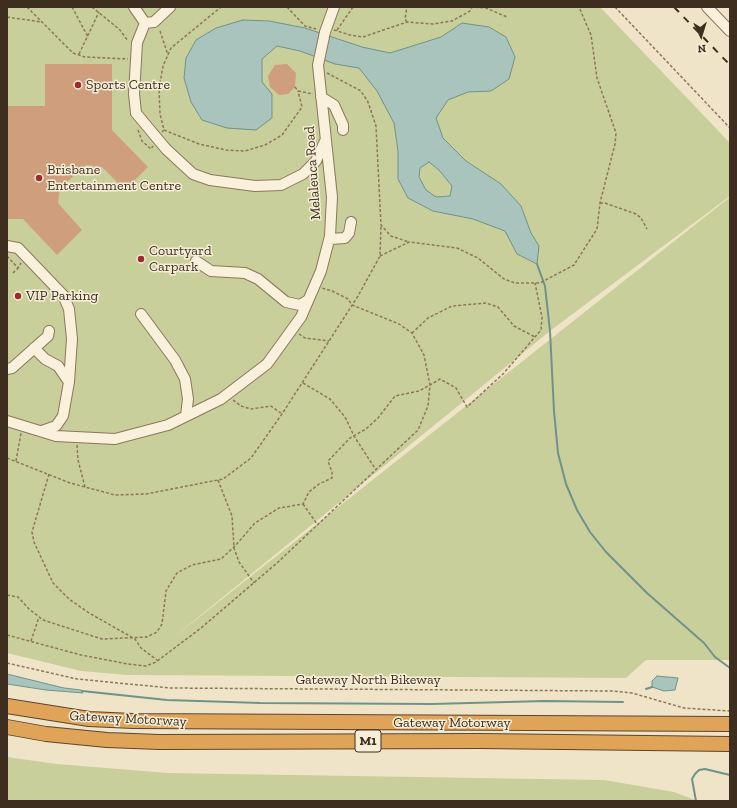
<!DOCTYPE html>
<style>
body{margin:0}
#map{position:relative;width:737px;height:808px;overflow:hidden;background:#f0e4c8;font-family:"Zilla Slab",serif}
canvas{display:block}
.frame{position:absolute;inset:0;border:8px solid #3d2e20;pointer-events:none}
.north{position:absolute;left:681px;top:16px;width:40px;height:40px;-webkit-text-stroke:3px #f7eed8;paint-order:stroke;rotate:176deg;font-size:11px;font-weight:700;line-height:16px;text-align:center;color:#3d2e20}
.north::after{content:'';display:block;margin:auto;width:14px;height:18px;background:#3d2e20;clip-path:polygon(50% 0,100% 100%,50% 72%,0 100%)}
</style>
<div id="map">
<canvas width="737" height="808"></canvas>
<div class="frame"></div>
<div class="north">N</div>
</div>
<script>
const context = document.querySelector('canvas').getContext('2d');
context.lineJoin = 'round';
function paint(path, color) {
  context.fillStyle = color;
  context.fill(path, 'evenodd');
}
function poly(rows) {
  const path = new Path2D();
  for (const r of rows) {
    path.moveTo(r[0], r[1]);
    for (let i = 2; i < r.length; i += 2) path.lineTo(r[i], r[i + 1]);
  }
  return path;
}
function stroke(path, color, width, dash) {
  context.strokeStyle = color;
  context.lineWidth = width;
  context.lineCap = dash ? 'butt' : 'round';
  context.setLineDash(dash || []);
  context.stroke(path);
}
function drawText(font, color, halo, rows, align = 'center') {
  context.font = font + ' "Zilla Slab",serif';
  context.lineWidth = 3;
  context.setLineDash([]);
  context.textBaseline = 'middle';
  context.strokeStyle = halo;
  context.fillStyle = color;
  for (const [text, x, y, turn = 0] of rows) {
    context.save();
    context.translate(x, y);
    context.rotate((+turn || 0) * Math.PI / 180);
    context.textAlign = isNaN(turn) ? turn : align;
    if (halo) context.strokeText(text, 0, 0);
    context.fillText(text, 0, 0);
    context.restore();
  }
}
paint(poly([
 [7,7,600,7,730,143,730,196,550,331,169,641,730,197,730,660,646,660,626,678,126,675,81,671,7,653],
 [7,757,57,764,168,773,604,780,674,792,698,801,7,801]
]), '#c9cf9b');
const water = poly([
 [243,20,269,21,305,28,362,47,390,53,441,37,462,23,489,27,506,37,515,57,509,79,491,91,468,92,448,100,436,118,443,138,466,161,501,184,521,206,531,233,539,246,537,264,517,254,505,231,473,219,433,211,408,198,398,179,398,151,394,123,377,91,359,68,335,64,300,51,277,46,262,59,262,82,272,94,272,118,256,130,227,128,202,120,191,102,184,78,186,58,196,40,216,28,243,20],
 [429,162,439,170,452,186,450,196,436,197,426,190,419,177,420,168,429,162],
 [7,674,64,688,81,690,83,693,46,690,7,684,7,674],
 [657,676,678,678,675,690,664,691,652,687,652,681,657,676]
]);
paint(water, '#a9c4bc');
stroke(water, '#6f938a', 1);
stroke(poly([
 [537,264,545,286,550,331,554,411,558,453,566,484,577,510,590,532,606,552,647,593,704,643,715,657,730,668],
 [646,689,652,687],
 [82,691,167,700,260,703,432,704,545,701,623,702],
 [696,801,692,779,695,774,699,770,705,769,730,775]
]), '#6f938a', 2);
paint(poly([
 [45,64,112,64,112,130,148,167,125,190,102,167,86,165,60,188,58,203,82,230,57,255,23,219,7,219,7,106,45,106],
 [287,64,296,73,295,87,288,94,279,95,270,87,268,76,275,65]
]), '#cf9f7d');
const minor = poly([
 [134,7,145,23,154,22,170,7],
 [707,7,730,31],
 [145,23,137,43,134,94,136,113,166,149,193,174,210,180,255,186,281,185,303,174,316,161,325,141],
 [321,97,334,105,343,125,343,130],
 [330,239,345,238,349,233,351,222],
 [7,246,18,248,63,295,69,309,72,339,69,382,63,416,56,426,42,431],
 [196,261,211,271,245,273,258,279,286,302,300,305,308,300],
 [141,314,175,360,185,379,188,399,186,416],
 [34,348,45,359,58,366,69,382],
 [7,369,12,368,48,336,49,331],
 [7,421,56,436,115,439,168,425,221,399,267,364,301,317,321,271,330,236,332,197,318,65,325,32,334,7]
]);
const highway = poly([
 [7,706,89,719,133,721,730,724],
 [7,727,46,734,107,740,159,742,480,741,730,744]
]);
stroke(minor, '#8d765c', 12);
stroke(highway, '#5b4430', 16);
stroke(poly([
 [27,7,73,53,85,57,128,59],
 [72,7,88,37],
 [92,7,120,30,128,41],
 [287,7,305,26,316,29],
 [615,7,730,128],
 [7,17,42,22],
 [407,22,405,19,407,7],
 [334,30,350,35,363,37,407,22,433,24,452,21,470,11,472,7,486,8,507,17],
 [337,30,353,7],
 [160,31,168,55],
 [79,54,99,12],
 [327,73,361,91,368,102,376,126,381,225,391,236,409,242],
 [295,87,298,91,313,94],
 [138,130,142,141,151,149,153,146],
 [164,130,199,144,226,150,245,151,265,145,282,135,302,107,298,91],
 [162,132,164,130,160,114,159,89,163,66,171,48,221,7],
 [600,203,605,203,636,214,641,218,647,229],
 [7,256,18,268,21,263],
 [380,256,409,242,457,248,478,258,504,279,515,283,540,283,574,265,597,229,600,203,615,144,616,133,597,78,591,35,579,7],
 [13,273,18,268],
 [412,333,428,318,452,306,486,303,498,307,514,326,535,337],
 [299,334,305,338,329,341],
 [303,383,330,399,345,417,354,436,376,470],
 [233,400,241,406,251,409,271,406,282,414],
 [77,445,78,460,85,487],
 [7,458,70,483,115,495,146,494,223,479,251,458,282,414,358,296,380,256,381,225],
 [16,461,21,433],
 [49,474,32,532,34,542,53,583,69,599,89,613,135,639,141,648,157,660],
 [218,480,232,516,234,548,239,562,254,583],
 [303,504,317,524],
 [7,595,18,597,29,609,43,620,102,639,147,637,157,632,162,624,166,591,177,573,192,565,221,559,235,546,255,523,279,508,303,504,309,492,319,484,332,478,332,472,328,461,350,438,366,429,378,418,395,396,419,391,430,385,424,355,412,333,399,324,352,305,348,299,332,291,322,288],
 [7,635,81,655,128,664,146,666,156,662,201,628,277,563,418,430,428,406,430,385,440,379,456,388,467,407,503,374,541,330,542,317,535,283],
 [31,641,39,617],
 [7,663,77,679,170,688,613,691,632,693,684,708,730,711]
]), '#8d765c', 1.5, [3, 2]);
stroke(minor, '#faf1dc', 10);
stroke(highway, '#e0a458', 14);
stroke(poly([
 [674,7,730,65]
]), '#3d2e20', 2, [7, 7]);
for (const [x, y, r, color] of [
 [78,85,4,"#9e2a2b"],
 [39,178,4,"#9e2a2b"],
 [141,259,4,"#9e2a2b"],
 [18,296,4,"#9e2a2b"]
]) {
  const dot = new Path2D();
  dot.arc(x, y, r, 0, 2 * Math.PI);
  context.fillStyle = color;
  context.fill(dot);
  stroke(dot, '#f7eed8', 1.5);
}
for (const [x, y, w] of [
 [368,741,26]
]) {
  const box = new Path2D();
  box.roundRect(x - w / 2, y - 11, w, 22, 3);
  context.fillStyle = '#f7eed8';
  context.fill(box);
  stroke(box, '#3d2e20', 1);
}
drawText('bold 13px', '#3d2e20', null, [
 ["M1",368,741]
]);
drawText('14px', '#3d2e20', '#f7eed8', [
 ["Sports Centre",86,85],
 ["Brisbane",47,170],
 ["Entertainment Centre",47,186],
 ["Courtyard",149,251],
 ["Carpark",149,267],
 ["VIP Parking",26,296]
], 'left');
drawText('14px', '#3d2e20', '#f7eed8', [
 ["Melaleuca Road",313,173,-94],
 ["Gateway North Bikeway",368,680],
 ["Gateway Motorway",128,719,3],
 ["Gateway Motorway",452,723]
]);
</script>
